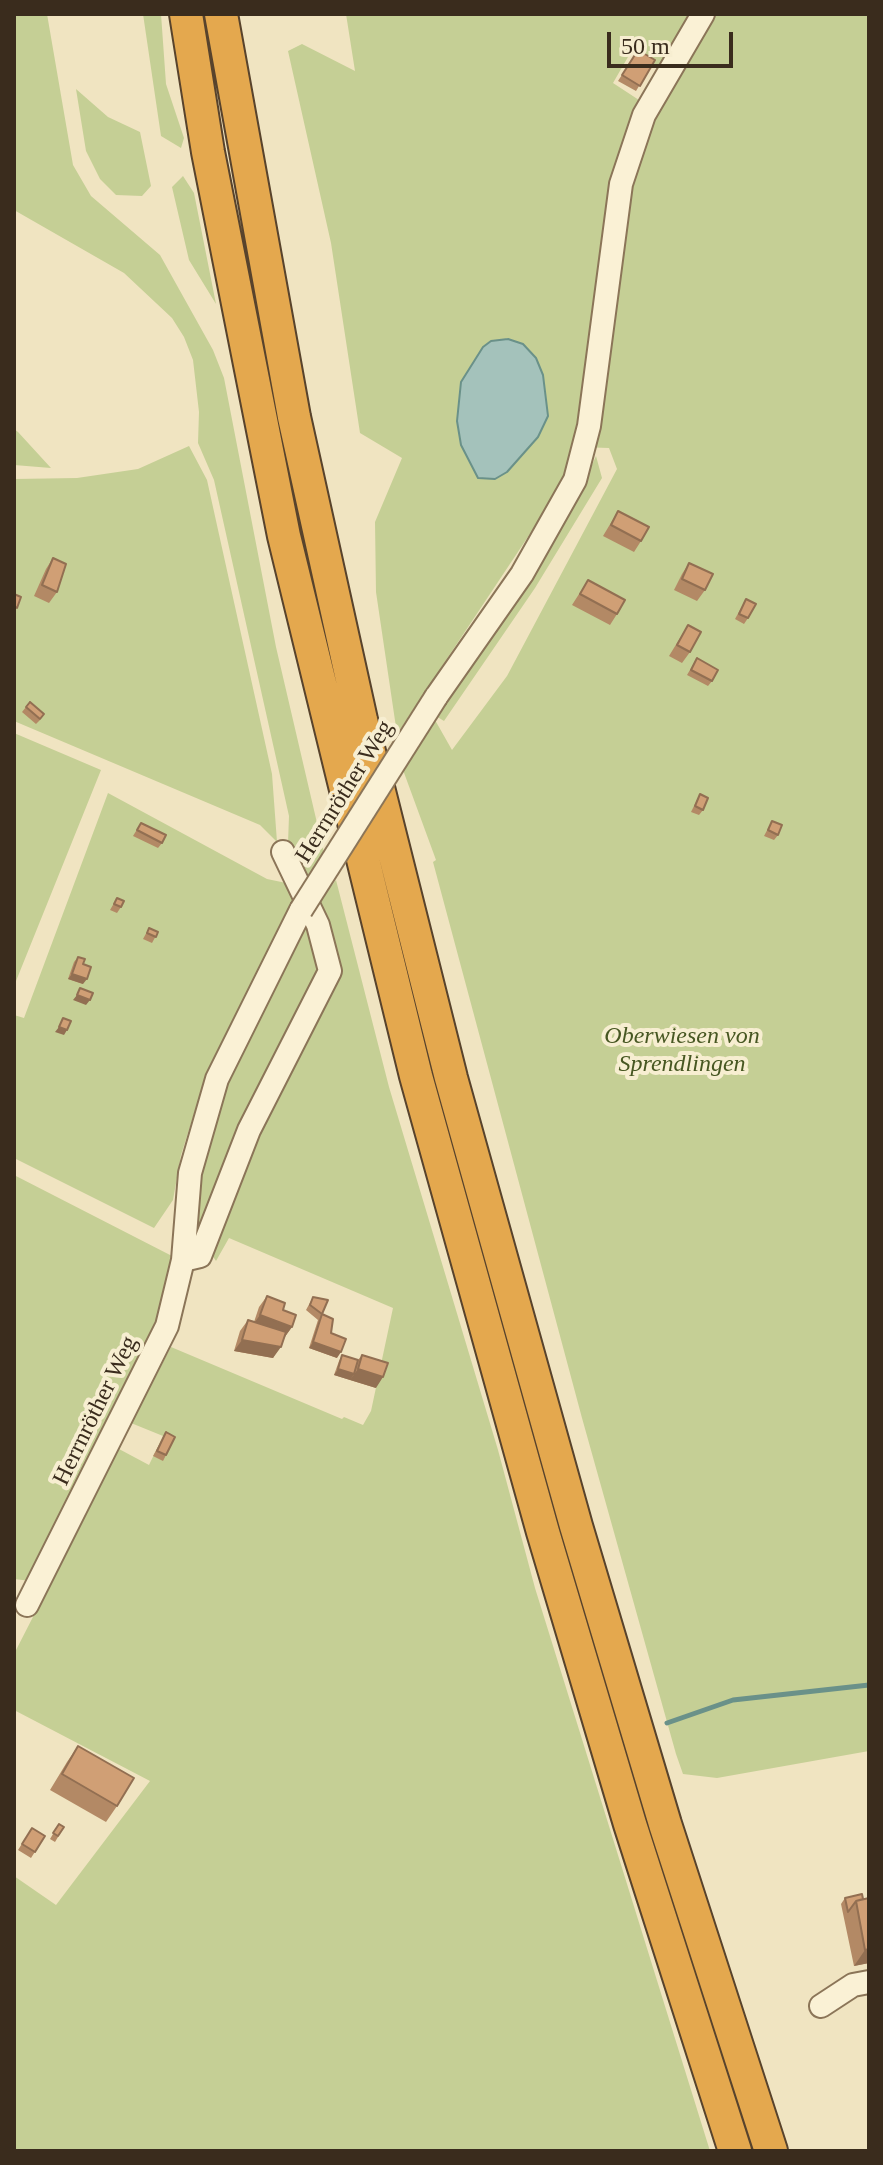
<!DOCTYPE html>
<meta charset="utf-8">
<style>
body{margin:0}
#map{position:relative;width:883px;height:2165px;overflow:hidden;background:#f0e4c1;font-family:"Times New Roman",serif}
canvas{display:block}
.frame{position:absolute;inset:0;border:16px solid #3a2c1d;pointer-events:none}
.scale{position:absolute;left:607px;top:32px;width:126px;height:36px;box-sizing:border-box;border:4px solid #3a2c1d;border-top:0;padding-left:10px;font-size:24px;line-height:28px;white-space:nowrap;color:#3a2c1d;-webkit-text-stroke:6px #f7eed1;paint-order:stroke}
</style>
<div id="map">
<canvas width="883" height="2165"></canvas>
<div class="frame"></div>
<div class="scale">50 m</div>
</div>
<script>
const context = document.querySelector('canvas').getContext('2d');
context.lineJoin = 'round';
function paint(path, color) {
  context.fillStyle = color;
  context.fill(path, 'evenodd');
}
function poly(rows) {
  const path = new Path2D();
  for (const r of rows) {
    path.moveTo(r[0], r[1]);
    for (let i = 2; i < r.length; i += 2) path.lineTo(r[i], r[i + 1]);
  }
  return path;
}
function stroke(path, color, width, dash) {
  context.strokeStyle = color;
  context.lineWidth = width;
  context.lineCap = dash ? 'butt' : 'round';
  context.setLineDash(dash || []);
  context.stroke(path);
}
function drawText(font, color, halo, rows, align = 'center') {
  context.font = font + ' "Times New Roman",serif';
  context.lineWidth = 8;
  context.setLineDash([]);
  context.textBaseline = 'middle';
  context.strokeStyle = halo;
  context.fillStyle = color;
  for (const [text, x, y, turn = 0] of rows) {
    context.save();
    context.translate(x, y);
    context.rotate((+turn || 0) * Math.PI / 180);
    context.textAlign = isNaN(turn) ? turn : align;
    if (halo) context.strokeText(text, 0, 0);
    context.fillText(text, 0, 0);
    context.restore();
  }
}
paint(poly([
 [14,14,47,14,73,165,91,196,160,255,213,350,224,378,276,647,324,853,305,879,288,843,289,816,214,480,198,443,199,412,193,360,184,337,172,318,124,273,14,210],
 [143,14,161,14,166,84,184,138,181,148,161,136],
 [346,14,697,14,665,71,632,50,613,83,642,102,607,198,583,423,569,475,397,734,376,592,375,522,402,458,360,433,331,243,288,51,302,44,355,71],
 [716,14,869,14,869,1751,717,1778,683,1774,676,1754,582,1418,433,862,436,860,403,770,435,720,452,750,507,676,617,469,609,448,579,447,628,168,644,128],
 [76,89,108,117,140,132,151,186,142,196,116,195,100,179,86,151],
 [183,176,194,193,216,304,189,260,172,187],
 [14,429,18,432,51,468,14,465],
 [189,446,207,480,272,774,277,842,260,825,14,721,14,479,77,478,138,469],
 [596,456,602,478,535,588,444,721,436,716,582,487],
 [14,733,101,770,14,986],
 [108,793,267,879,291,884,300,902,205,1079,181,1155,173,1200,154,1228,14,1158,14,1015,24,1018],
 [336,880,389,1087,498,1450,535,1588,710,2151,14,2151,14,1876,56,1905,150,1781,14,1710,14,1654,119,1449,149,1465,163,1436,131,1423,171,1347,342,1419,344,1417,363,1425,371,1411,393,1308,229,1238,216,1261,210,1252,194,1249,189,1229,223,1076,309,919,333,978,316,906],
 [14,1175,172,1256,159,1325,31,1581,14,1579]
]), '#c5cf95');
const water = poly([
 [508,339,523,344,536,358,543,375,548,416,538,437,507,472,495,479,478,478,461,445,457,421,461,382,483,347,491,341,508,339]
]);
paint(water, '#a4c2bb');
stroke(water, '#6a9189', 2);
stroke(poly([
 [667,1723,733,1700,869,1685]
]), '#6a9189', 5);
const minor = poly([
 [436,697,522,574,575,480,589,426,621,184,644,115,703,14],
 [183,1260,200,1256,249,1130,330,971,318,925,283,852],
 [27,1605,167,1326,183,1260,190,1173,217,1079,301,910],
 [821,2006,853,1985,869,1982]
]);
const highway = poly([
 [186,14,208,152,284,536,416,1076,543,1532,630,1824,735,2151],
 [221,14,294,417,361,720,451,1078,576,1526,665,1824,771,2151]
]);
stroke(minor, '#8b7558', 26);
stroke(highway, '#58432c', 36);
stroke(minor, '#faf1d5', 22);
stroke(highway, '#e4a84e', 32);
const minorBridge = poly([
 [301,910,436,697]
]);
stroke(minorBridge, '#8b7558', 26, []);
stroke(minorBridge, '#faf1d5', 22);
paint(poly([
 [638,50,655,60,636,91,618,81],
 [618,511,641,541,634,552,603,536],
 [53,558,57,592,49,603,34,596,46,569],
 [689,563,705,590,697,601,674,590,682,574],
 [588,580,617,614,610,625,572,605],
 [746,599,748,618,744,624,735,619],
 [688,625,690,652,682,663,669,656],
 [697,658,712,681,708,686,687,675],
 [30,702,40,720,36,724,22,712],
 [700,794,703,810,699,815,691,812],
 [772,821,778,835,774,840,764,836],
 [141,823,162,843,158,848,133,836],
 [117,898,121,907,117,913,110,910],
 [149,928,158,932,152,943,143,939],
 [78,957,83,964,83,984,68,979,74,962],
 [267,1296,283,1310,292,1327,284,1338,273,1358,234,1351,240,1331,248,1320,254,1322,259,1307],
 [313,1297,331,1333,337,1358,309,1348,318,1320,306,1310],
 [342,1355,358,1360,362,1355,376,1388,334,1375,339,1361],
 [166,1432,166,1455,163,1461,153,1456],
 [78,1746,117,1806,106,1822,50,1790,67,1762],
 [59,1824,64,1827,55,1842,50,1839],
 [32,1828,45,1836,31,1858,18,1850],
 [845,1898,863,1899,869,1898,869,1963,854,1966,841,1904]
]), '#b38965');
paint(poly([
 [72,974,87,979,83,984,68,979],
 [77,995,90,1000,86,1005,73,1000],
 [59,1027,67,1030,64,1035,55,1032],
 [260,1315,292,1327,284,1338,252,1326],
 [242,1340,281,1347,273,1358,234,1351],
 [313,1342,341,1352,337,1358,309,1348],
 [338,1369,354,1374,350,1380,334,1375],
 [358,1369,383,1377,376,1388,350,1380],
 [869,1949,869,1963,854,1966,865,1950]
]), '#926f52');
const building = poly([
 [638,50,655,60,640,86,622,75,638,50],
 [618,511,649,527,641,541,611,525,618,511],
 [53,558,66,564,57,592,42,585,53,558],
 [689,563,713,574,705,590,682,579,689,563],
 [588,580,625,600,617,614,580,594,588,580],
 [14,594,21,597,17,608,14,606,14,594],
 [746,599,756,604,748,618,739,614,746,599],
 [688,625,701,632,690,652,677,645,688,625],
 [697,658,718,670,712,681,691,670,697,658],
 [30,702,44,714,40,719,26,707,30,702],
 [700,794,708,798,703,810,695,806,700,794],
 [772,821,782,825,778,835,768,830,772,821],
 [141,823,166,835,162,843,137,830,141,823],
 [117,898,124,901,121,907,114,904,117,898],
 [149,928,158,932,156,937,147,933,149,928],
 [78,957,85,959,83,964,91,967,87,979,72,974,78,957],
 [80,988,93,993,90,1000,77,995,80,988],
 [63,1018,71,1021,67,1030,59,1027,63,1018],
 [267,1296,285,1303,283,1310,296,1315,292,1327,260,1315,267,1296],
 [313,1297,328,1300,322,1314,333,1319,331,1333,346,1339,341,1352,313,1342,322,1314,310,1305,313,1297],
 [248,1320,286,1332,281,1347,242,1340,248,1320],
 [342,1355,358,1360,354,1374,338,1369,342,1355],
 [362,1355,388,1363,383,1377,358,1369,362,1355],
 [166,1432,175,1437,166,1455,157,1451,166,1432],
 [78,1746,134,1778,117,1806,62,1774,78,1746],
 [59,1824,64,1827,58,1836,53,1833,59,1824],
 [32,1828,45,1836,35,1852,22,1844,32,1828],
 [862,1894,863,1899,856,1901,848,1912,845,1898,862,1894],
 [869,1898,869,1949,865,1950,856,1901,869,1898]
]);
paint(building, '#d09f75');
stroke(building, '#926f52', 2);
drawText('24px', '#3a2c1d', '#f7eed1', [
 ["Herrnröther Weg",345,792,-58],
 ["Herrnröther Weg",96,1411,-64]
]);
drawText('italic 24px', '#475722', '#f7eed1', [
 ["Oberwiesen von",682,1037],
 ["Sprendlingen",682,1065]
]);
</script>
